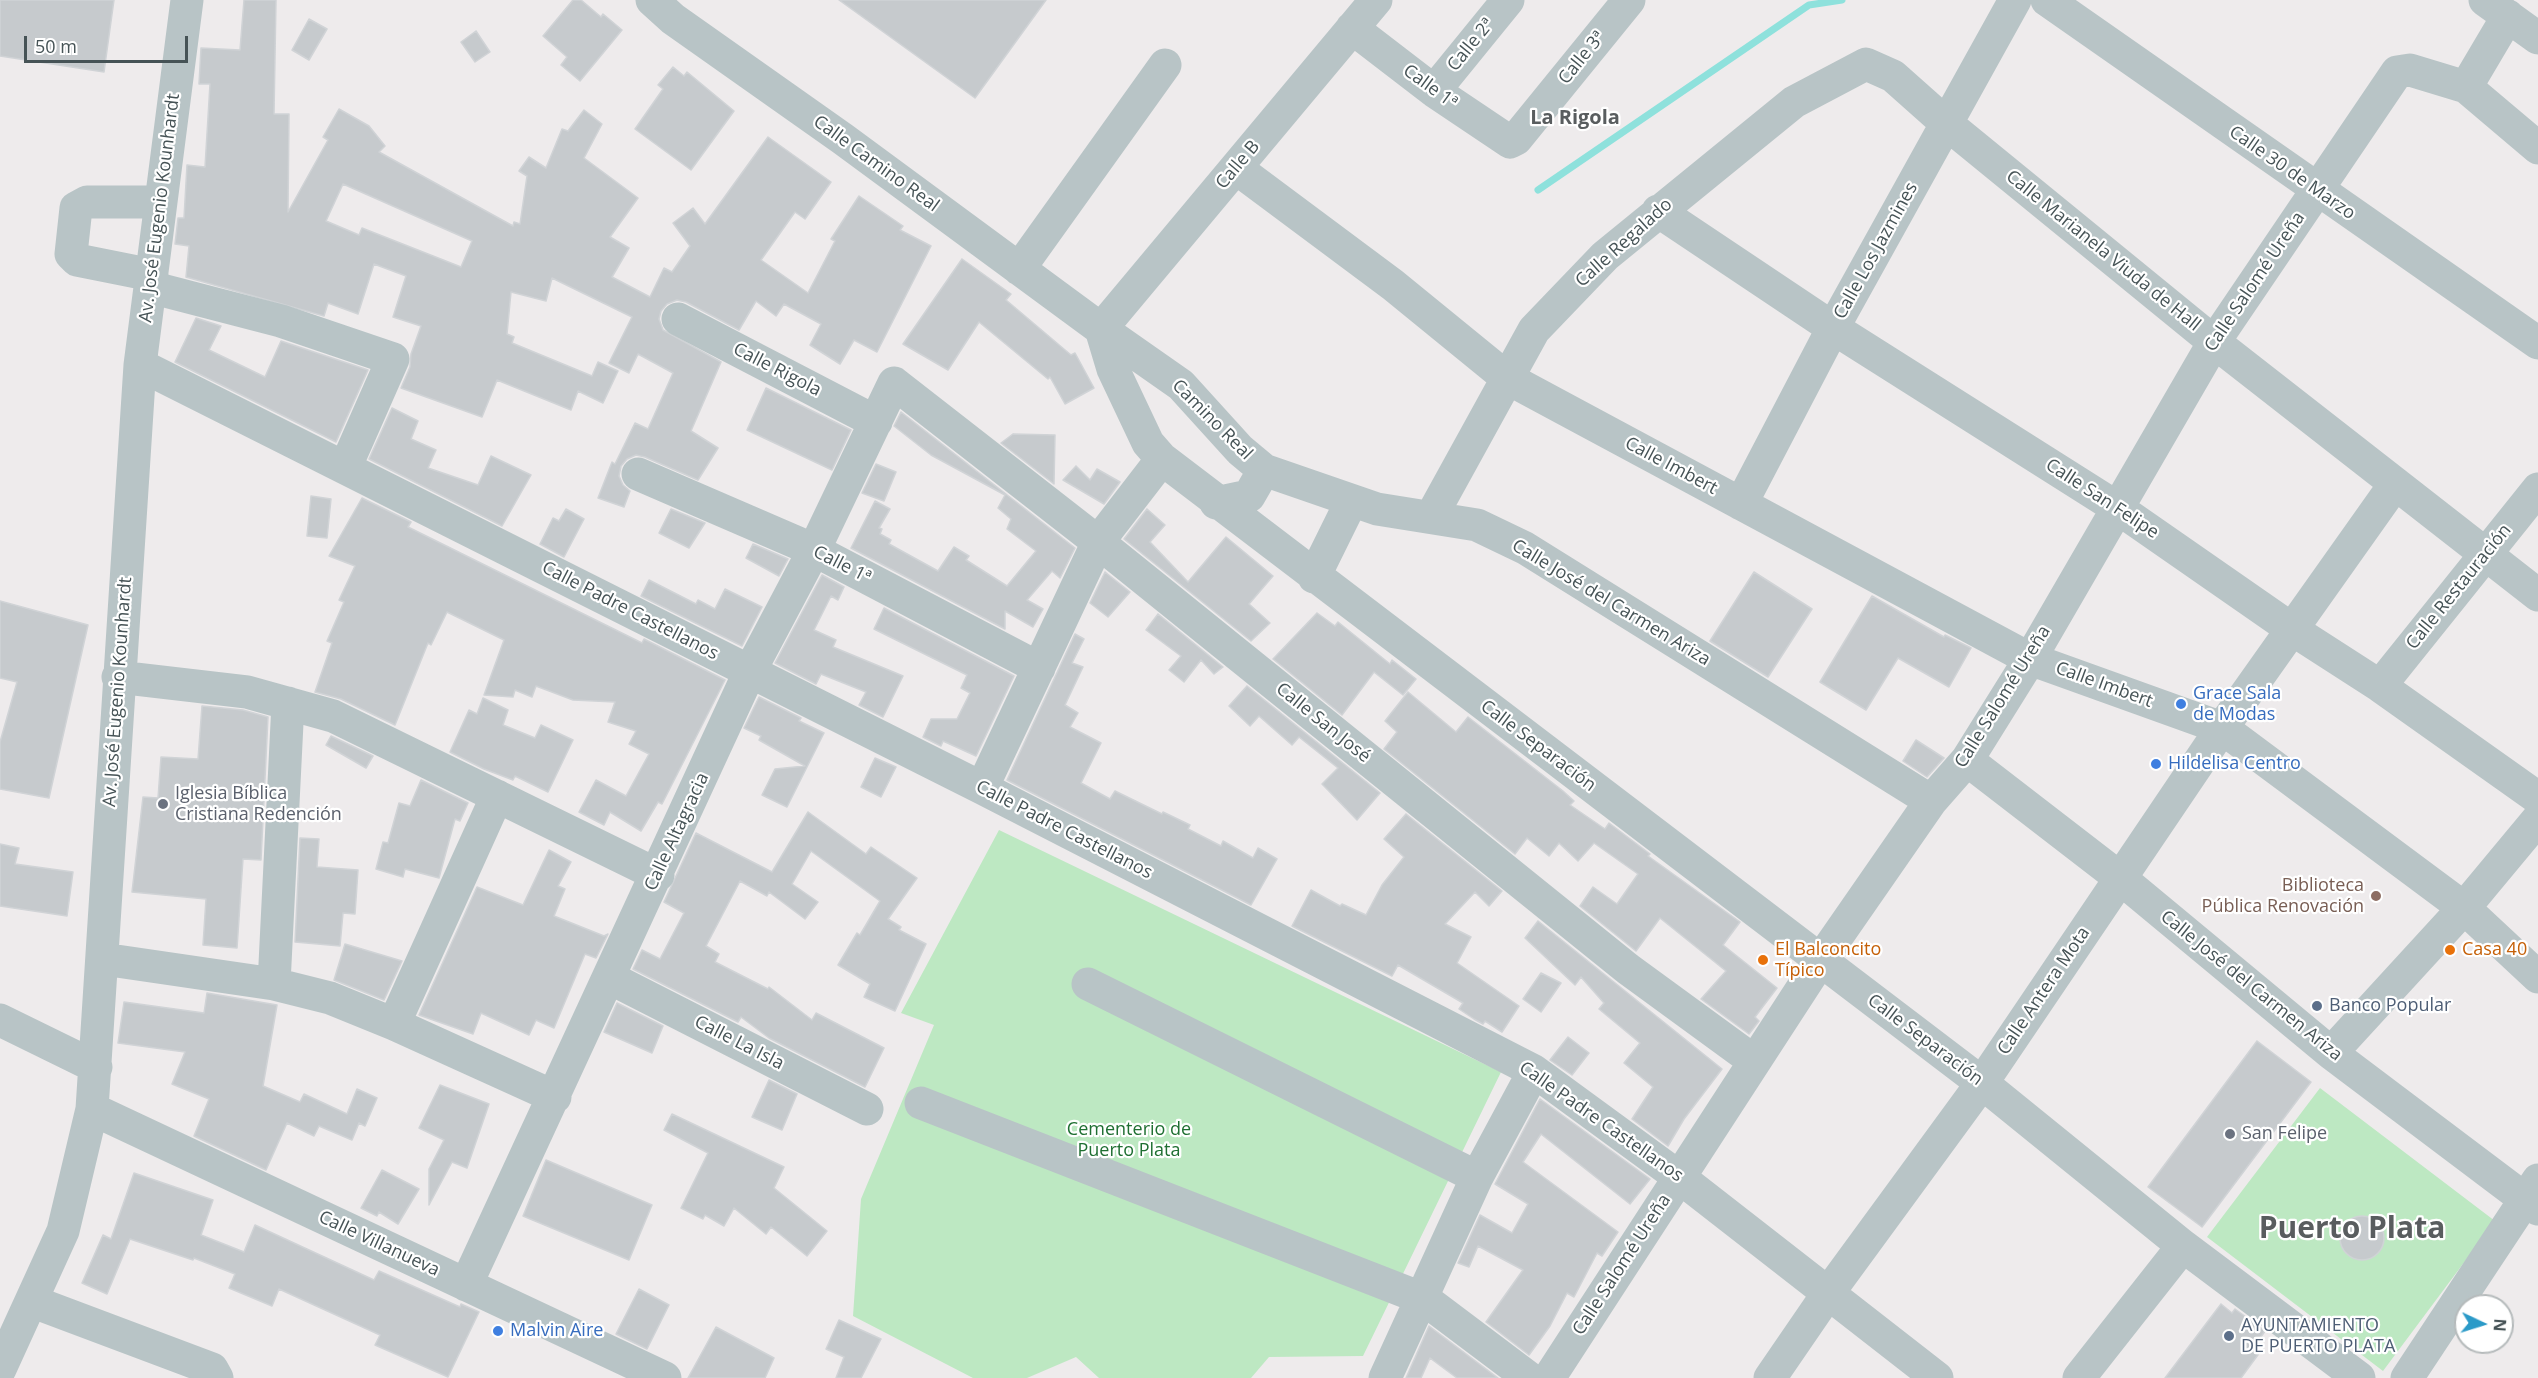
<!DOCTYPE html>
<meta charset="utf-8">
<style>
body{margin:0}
#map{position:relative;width:2538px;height:1378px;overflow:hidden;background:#eeebec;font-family:"Open Sans",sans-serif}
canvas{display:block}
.north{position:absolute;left:2454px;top:1294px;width:60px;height:60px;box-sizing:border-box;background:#fff;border:2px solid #b5babb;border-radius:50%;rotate:94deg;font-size:16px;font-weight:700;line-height:24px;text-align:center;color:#465356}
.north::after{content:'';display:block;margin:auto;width:21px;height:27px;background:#2b9ac8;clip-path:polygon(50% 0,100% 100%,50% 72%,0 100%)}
.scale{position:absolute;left:24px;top:36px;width:164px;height:27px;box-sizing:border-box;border:3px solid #465356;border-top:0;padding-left:8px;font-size:18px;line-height:21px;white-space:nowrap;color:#465356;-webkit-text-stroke:4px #fff;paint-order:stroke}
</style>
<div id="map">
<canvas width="2538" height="1378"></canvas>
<div class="north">N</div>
<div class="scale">50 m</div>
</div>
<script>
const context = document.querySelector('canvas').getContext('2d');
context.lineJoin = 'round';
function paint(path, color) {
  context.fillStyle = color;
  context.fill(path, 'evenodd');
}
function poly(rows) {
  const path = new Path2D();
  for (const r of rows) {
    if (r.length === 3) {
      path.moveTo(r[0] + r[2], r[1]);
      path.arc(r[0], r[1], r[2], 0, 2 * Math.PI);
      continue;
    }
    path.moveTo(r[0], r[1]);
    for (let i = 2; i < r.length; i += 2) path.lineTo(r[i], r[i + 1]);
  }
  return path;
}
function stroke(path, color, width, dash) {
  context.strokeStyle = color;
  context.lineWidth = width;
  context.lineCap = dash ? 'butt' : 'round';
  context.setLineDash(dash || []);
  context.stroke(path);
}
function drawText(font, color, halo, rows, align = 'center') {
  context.font = font + ' "Open Sans",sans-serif';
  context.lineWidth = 4.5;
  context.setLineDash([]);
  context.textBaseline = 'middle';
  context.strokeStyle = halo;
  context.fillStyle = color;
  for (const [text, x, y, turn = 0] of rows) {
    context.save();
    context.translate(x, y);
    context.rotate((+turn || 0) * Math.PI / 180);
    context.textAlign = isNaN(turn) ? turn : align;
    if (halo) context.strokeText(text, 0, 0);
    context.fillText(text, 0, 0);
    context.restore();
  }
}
paint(poly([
 [999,830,1501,1072,1363,1356,1269,1357,1251,1378,1099,1378,1076,1357,1027,1378,973,1378,853,1316,861,1199,934,1025,901,1013],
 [2320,1088,2495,1221,2383,1371,2207,1237]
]), '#bde8c2');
stroke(poly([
 [1538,190,1809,5,1842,0]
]), '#8ee1dc', 7);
const building = poly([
 [0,0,114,0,104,72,0,56,0,0],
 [244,0,276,0,274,114,289,114,288,212,328,140,323,137,339,109,369,126,385,146,379,152,513,226,514,222,520,224,527,176,519,171,529,157,546,168,562,129,568,131,584,110,602,124,584,158,638,198,610,237,629,248,612,277,650,297,664,268,672,272,690,246,673,223,693,208,705,224,768,137,831,182,805,219,795,212,761,260,808,293,835,241,831,239,859,196,903,226,900,230,931,246,877,352,854,340,840,364,810,345,821,324,784,304,776,316,756,301,739,330,686,302,677,300,667,304,661,311,659,319,663,330,721,362,691,431,718,448,698,480,645,457,636,455,627,459,621,466,619,476,623,485,630,491,624,507,598,498,612,462,615,464,635,423,648,429,673,373,638,354,629,373,609,363,632,317,552,278,546,301,511,292,507,334,514,337,512,343,592,376,598,362,618,371,603,403,578,391,571,410,497,380,482,417,401,388,410,367,411,354,421,326,393,317,406,276,374,264,358,314,328,303,324,316,186,277,189,246,175,244,178,218,184,218,187,165,205,167,210,84,199,84,201,48,240,50,244,0],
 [343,184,472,241,461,267,362,228,359,235,326,221,343,184],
 [573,0,581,0,601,17,603,14,622,30,580,81,561,65,567,57,543,36,573,0],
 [839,0,1046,0,975,98,839,0],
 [309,19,327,29,309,60,292,50,309,19],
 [476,31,490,52,475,62,461,42,476,31],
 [673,67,684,76,687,72,734,111,691,170,635,129,663,89,658,85,673,67],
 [962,259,1011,294,1006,300,1071,355,1075,353,1094,388,1065,404,1050,377,1048,379,979,322,948,370,903,344,962,259],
 [196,318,221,326,209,350,265,377,281,341,368,370,336,442,175,362,196,318],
 [766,388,851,430,832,470,747,430,766,388],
 [392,408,418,421,411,439,436,450,428,468,478,485,491,456,531,475,502,526,369,459,392,408],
 [901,412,1075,548,1060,578,1052,571,1027,600,1043,609,1033,627,1005,611,1005,629,851,548,875,501,890,509,879,528,882,529,880,534,891,540,889,544,938,571,954,547,969,556,966,560,1007,586,1036,551,1007,529,1011,519,998,508,1005,495,931,455,894,426,901,412],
 [1013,434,1055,435,1054,484,1001,443,1013,434],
 [876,464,896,472,884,501,862,493,876,464],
 [1076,466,1090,480,1097,469,1120,482,1104,504,1063,480,1076,466],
 [311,496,331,499,327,538,307,536,311,496],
 [362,498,411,522,408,527,642,643,644,639,725,680,662,804,658,802,641,831,610,812,604,825,579,812,596,780,626,796,649,754,629,744,636,731,608,722,615,702,573,700,536,686,532,697,515,690,513,697,484,695,504,640,447,612,431,645,428,643,395,725,341,699,315,692,332,643,327,641,344,602,339,600,355,566,329,556,362,498],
 [566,509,584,519,564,557,540,544,553,518,559,521,566,509],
 [671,509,705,523,689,548,659,533,671,509],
 [1147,509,1165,525,1150,542,1188,582,1226,537,1273,576,1249,604,1270,623,1251,641,1124,539,1147,509],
 [753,544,788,559,779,576,746,558,753,544],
 [1105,572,1130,592,1108,617,1090,603,1105,572],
 [1754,572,1812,609,1768,677,1710,641,1754,572],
 [822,575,844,587,838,600,831,596,814,630,836,640,833,647,903,676,883,717,859,705,866,692,821,674,816,684,775,663,822,575],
 [649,580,696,604,698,600,715,609,725,589,762,607,742,646,641,596,649,580],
 [1872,596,1944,637,1945,635,1971,648,1949,687,1898,658,1866,710,1820,682,1872,596],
 [0,601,88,625,49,798,0,789,0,742,17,682,0,678,0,601],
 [884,608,1014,676,976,756,943,741,941,746,923,737,931,719,957,719,970,693,961,688,967,675,874,629,884,608],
 [1317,613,1335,626,1338,622,1390,664,1392,660,1416,679,1403,695,1374,672,1342,715,1273,659,1317,613],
 [1158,614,1223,667,1214,674,1201,660,1184,682,1169,670,1181,656,1146,630,1158,614],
 [1075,634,1084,639,1072,663,1083,667,1065,705,1078,713,1070,727,1101,743,1081,783,1110,799,1115,791,1162,814,1163,812,1190,825,1188,829,1221,846,1223,841,1253,858,1258,848,1277,859,1251,905,1007,780,1075,634],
 [1247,686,1380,793,1357,820,1322,784,1338,768,1299,737,1292,745,1259,716,1250,726,1229,706,1247,686],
 [1408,692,1456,732,1468,717,1563,791,1574,801,1570,805,1605,829,1609,823,1650,854,1648,856,1740,922,1723,945,1777,988,1755,1017,1759,1021,1749,1034,1701,999,1726,971,1660,918,1636,951,1580,906,1593,887,1617,904,1638,874,1594,843,1578,861,1559,843,1549,856,1527,838,1515,854,1384,749,1397,732,1385,721,1408,692],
 [759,697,801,718,799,721,824,733,787,807,762,795,775,769,805,766,759,740,761,736,744,728,759,697],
 [483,698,508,710,503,725,535,738,541,725,573,740,548,792,515,776,513,780,484,769,450,752,469,710,477,714,483,698],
 [202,706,243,710,268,717,261,860,243,859,237,948,203,945,206,899,132,892,143,797,158,798,161,757,198,759,202,706],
 [331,736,373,756,366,768,326,745,331,736],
 [1916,740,1944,758,1927,777,1903,761,1916,740],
 [875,758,896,767,881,797,861,787,875,758],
 [421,780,468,803,460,821,455,819,439,878,405,869,403,877,376,869,383,842,388,843,399,803,410,806,421,780],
 [808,812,866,854,871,847,917,878,888,919,901,927,899,930,926,944,895,1011,864,997,870,984,838,965,857,933,860,935,880,901,811,851,792,884,818,902,805,919,769,892,767,896,740,881,706,946,719,954,715,962,768,989,769,987,812,1020,816,1013,884,1048,865,1087,769,1038,741,1017,738,1022,633,969,642,950,660,959,684,913,664,902,696,833,772,872,808,812],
 [1406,814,1502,891,1489,906,1475,892,1445,924,1471,937,1457,963,1519,1006,1502,1032,1485,1021,1483,1024,1474,1019,1459,1009,1463,1003,1398,965,1392,976,1292,926,1311,890,1340,906,1342,904,1366,915,1382,885,1404,857,1384,839,1406,814],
 [300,838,319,839,317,867,358,870,355,914,343,913,340,946,295,942,300,838],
 [0,844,19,848,15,864,73,872,67,916,0,906,0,844],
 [549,850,571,862,558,886,565,889,554,916,604,936,608,934,596,958,585,954,554,1028,536,1020,529,1035,481,1013,473,1034,419,1015,477,887,523,905,549,850],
 [1538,921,1722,1069,1684,1119,1668,1146,1632,1119,1653,1087,1624,1063,1640,1043,1599,1009,1604,1003,1581,977,1575,985,1525,938,1538,921],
 [345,944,402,961,384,1000,334,980,345,944],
 [1541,973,1561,983,1541,1012,1523,999,1541,973],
 [207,993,277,1005,263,1086,300,1102,304,1094,347,1114,357,1089,377,1098,365,1126,359,1123,352,1140,319,1126,314,1136,287,1123,266,1170,194,1136,209,1099,172,1084,185,1052,118,1043,124,1002,204,1013,207,993],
 [617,1003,663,1026,652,1053,604,1032,617,1003],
 [1568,1037,1589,1053,1572,1075,1550,1060,1568,1037],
 [2257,1041,2311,1082,2202,1227,2148,1187,2257,1041],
 [769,1080,797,1094,782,1130,752,1117,769,1080],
 [440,1085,489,1104,467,1168,452,1162,429,1205,429,1169,444,1140,419,1128,440,1085],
 [1540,1099,1650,1179,1630,1204,1541,1134,1523,1162,1618,1232,1602,1256,1597,1253,1574,1297,1567,1293,1550,1326,1529,1355,1486,1322,1523,1270,1478,1246,1469,1267,1458,1263,1480,1215,1512,1233,1528,1204,1495,1184,1540,1099],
 [672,1114,784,1167,774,1188,827,1231,807,1256,771,1227,766,1234,734,1208,724,1226,705,1215,703,1219,681,1208,708,1153,664,1130,672,1114],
 [546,1160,652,1205,629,1260,523,1216,546,1160],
 [382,1170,419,1189,398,1224,379,1212,377,1216,361,1208,382,1170],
 [134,1173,213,1200,201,1235,244,1252,255,1225,374,1280,379,1271,460,1307,461,1304,479,1312,448,1377,375,1345,380,1335,279,1289,272,1306,229,1288,235,1274,194,1258,193,1260,130,1239,107,1294,82,1283,103,1235,111,1239,134,1173],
 [2362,1238,22],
 [639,1289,669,1305,647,1349,616,1334,639,1289],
 [2221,1304,2232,1313,2235,1309,2265,1331,2257,1343,2263,1348,2241,1378,2165,1378,2221,1304],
 [839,1320,881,1339,861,1378,836,1378,844,1357,826,1349,839,1320],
 [1429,1326,1498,1378,1457,1378,1430,1358,1421,1378,1406,1378,1429,1326],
 [716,1327,774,1358,765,1378,688,1378,716,1327]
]);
paint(building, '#c6cacd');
stroke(building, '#d0d3d6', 1.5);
stroke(poly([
 [652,0,673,19,843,139,1101,329,1181,385,1240,450,1264,470,1377,509,1477,525,1525,548,1931,801],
 [2047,0,2538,343],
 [2485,0,2538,38],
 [1352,28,1434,91,1510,142,1516,139,1629,0],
 [2466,87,2508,16],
 [1434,91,1508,0],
 [1236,168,1393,285,1507,378,2030,659,2222,728,2464,908,2538,977],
 [1658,211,1833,328,2116,507,2293,630,2380,686,2538,798],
 [1019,269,1165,65],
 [152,275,77,260,71,254,76,208,87,202,161,202],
 [150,287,281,321,393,359,345,468],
 [678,319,876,422],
 [1101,329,1113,369,1148,443,1162,459,1982,1083,2183,1246,2359,1378],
 [1101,329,1376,0],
 [140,365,982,788,1534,1071,1679,1177,1937,1378],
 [638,474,814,550,1039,668],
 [1216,503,1249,496,1264,470],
 [1741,504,1833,328,2015,0],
 [1431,517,1534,330,1605,256,1794,102,1866,64,1893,76,1947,124,2214,342,2538,595],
 [1314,577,1351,502],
 [118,677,247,692,333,716,658,875],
 [2380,686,2538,489],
 [1967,760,2120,878,2331,1053,2538,1209],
 [982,788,1098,542,1162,459],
 [103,959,274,984,330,998,394,1024,555,1097],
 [610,978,867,1109],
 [274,984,288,703],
 [1088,984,1477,1177],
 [0,1020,96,1067],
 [394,1024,497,796],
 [2331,1053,2464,908,2538,819],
 [921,1103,1424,1299,1529,1378],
 [92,1109,665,1378],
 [466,1285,750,671,814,550,894,383,1098,542,1628,969,1754,1061],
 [31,1301,212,1369,217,1378],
 [0,1369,63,1231,92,1109,140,365,187,0],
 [1385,1378,1477,1177,1534,1071],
 [1549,1378,1820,961,1931,801,1967,760,2030,659,2214,342,2397,72,2410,70,2466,87,2538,148],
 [1770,1378,1829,1292,1982,1083,2222,728,2395,484],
 [2079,1378,2183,1246],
 [2407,1378,2538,1180]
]), '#b8c4c6', 33);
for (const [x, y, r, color] of [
 [2181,704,6,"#3f7fe0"],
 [2156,764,6,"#3f7fe0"],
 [163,804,6,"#6b7280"],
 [2376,896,6,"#8d6e63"],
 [2450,950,6,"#e8710a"],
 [1763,960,6,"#e8710a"],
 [2317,1006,6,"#5c6f8a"],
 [2230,1134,6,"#6b7280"],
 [498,1331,6,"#3f7fe0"],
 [2229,1336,6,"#5c6f8a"]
]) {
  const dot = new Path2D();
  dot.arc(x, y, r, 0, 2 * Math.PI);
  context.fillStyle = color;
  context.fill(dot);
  stroke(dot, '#fff', 2);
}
drawText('18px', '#465356', '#fff', [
 ["Calle 2ª",1471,45,-51],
 ["Calle 3ª",1582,58,-51],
 ["Calle 1ª",1430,87,36],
 ["Calle Camino Real",876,164,36],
 ["Calle B",1238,165,-50],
 ["Calle 30 de Marzo",2292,173,35],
 ["Av. José Eugenio Kounhardt",160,208,-83],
 ["Calle Regalado",1624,243,-42],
 ["Calle Los Jazmines",1876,251,-61],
 ["Calle Marianela Viuda de Hall",2103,251,39],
 ["Calle Salomé Ureña",2255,282,-56],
 ["Calle Rigola",777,370,27],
 ["Camino Real",1212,420,45],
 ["Calle Imbert",1671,466,28],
 ["Calle San Felipe",2102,499,33],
 ["Calle 1ª",842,565,27],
 ["Calle Restauración",2459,587,-51],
 ["Calle José del Carmen Ariza",1611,603,31],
 ["Calle Padre Castellanos",630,611,27],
 ["Calle Imbert",2104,685,20],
 ["Av. José Eugenio Kounhardt",118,692,-86],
 ["Calle Salomé Ureña",2003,697,-58],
 ["Calle San José",1323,723,39],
 ["Calle Separación",1538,746,37],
 ["Calle Padre Castellanos",1064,830,27],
 ["Calle Altagracia",677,832,-65],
 ["Calle José del Carmen Ariza",2251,986,39],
 ["Calle Antera Mota",2044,991,-56],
 ["Calle Separación",1925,1040,37],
 ["Calle La Isla",739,1043,27],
 ["Calle Padre Castellanos",1601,1122,35],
 ["Calle Villanueva",379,1244,25],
 ["Calle Salomé Ureña",1622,1265,-57]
]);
drawText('18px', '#366cbe', '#fff', [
 ["Grace Sala",2193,694],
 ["de Modas",2193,715],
 ["Hildelisa Centro",2168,764],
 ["Malvin Aire",510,1331]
], 'left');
drawText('18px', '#5b616d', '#fff', [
 ["Iglesia Bíblica",175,794],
 ["Cristiana Redención",175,815],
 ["San Felipe",2242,1134]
], 'left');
drawText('18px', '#785e54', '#fff', [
 ["Biblioteca",2364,886],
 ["Pública Renovación",2364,907]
], 'right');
drawText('18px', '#c56008', '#fff', [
 ["El Balconcito",1775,950],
 ["Típico",1775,971],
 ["Casa 40",2462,950]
], 'left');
drawText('18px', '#4e5e75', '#fff', [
 ["Banco Popular",2329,1006],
 ["AYUNTAMIENTO",2241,1326],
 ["DE PUERTO PLATA",2241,1347]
], 'left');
drawText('18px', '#1f6f32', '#fff', [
 ["Cementerio de",1129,1130],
 ["Puerto Plata",1129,1151]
]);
drawText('bold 20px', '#595d5f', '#fff', [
 ["La Rigola",1575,118]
]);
drawText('bold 30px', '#595d5f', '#fff', [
 ["Puerto Plata",2352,1229]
]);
</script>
